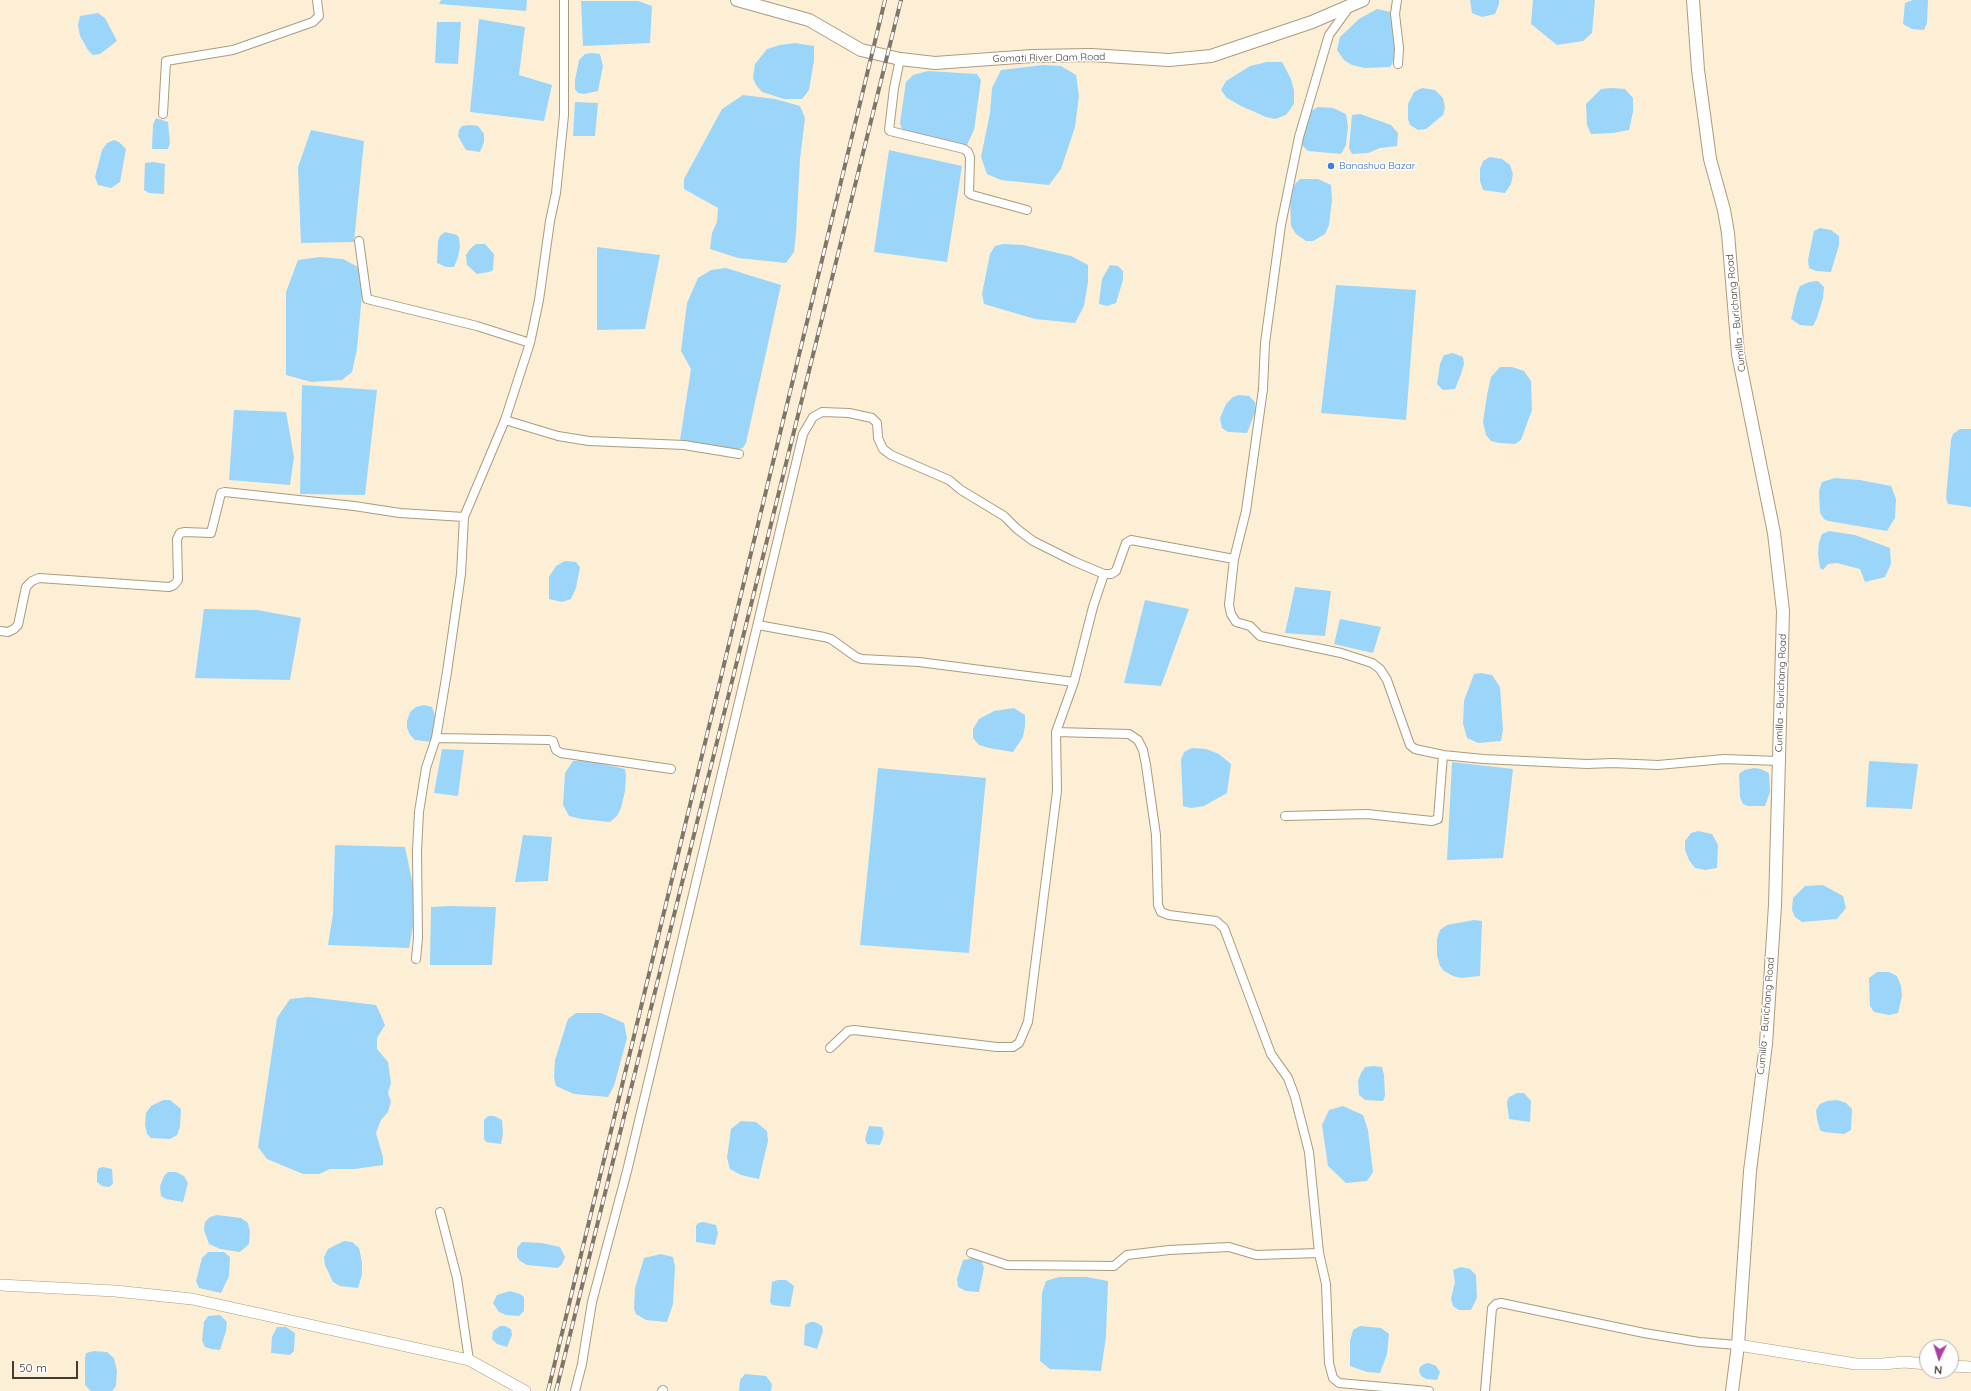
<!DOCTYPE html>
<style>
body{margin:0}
#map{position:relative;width:1971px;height:1391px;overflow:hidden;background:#fdefd6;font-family:Quicksand,sans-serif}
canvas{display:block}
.north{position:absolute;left:1919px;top:1339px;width:40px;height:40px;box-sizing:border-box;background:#fefefe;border:1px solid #b3b0ab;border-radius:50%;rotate:184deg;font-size:11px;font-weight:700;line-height:16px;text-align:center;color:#423b2f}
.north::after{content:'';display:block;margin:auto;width:14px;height:18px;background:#ab40a1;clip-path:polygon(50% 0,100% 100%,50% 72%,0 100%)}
.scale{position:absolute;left:12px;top:1361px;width:66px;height:18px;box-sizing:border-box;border:2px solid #423b2f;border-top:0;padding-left:5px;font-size:12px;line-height:14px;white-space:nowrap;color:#423b2f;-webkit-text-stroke:3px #fefefe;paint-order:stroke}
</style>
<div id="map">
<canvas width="1971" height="1391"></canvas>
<div class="north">N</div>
<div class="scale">50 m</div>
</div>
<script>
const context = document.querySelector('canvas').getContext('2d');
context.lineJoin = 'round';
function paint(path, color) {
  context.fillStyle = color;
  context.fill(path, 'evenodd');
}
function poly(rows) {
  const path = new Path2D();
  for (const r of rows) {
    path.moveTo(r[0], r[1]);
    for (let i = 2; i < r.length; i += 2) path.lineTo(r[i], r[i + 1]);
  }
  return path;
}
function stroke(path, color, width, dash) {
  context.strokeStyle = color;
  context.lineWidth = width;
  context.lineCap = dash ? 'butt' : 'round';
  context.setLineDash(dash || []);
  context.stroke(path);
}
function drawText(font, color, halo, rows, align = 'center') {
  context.font = font + ' Quicksand,sans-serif';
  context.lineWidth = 3;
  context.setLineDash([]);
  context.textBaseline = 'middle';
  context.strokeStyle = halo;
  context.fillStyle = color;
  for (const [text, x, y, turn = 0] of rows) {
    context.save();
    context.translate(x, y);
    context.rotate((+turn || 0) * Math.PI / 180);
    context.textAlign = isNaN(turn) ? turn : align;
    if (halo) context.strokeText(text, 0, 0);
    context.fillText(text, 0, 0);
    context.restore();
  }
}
paint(poly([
 [441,0,527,0,526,11,439,4],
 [1470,0,1499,0,1499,4,1495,14,1482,17,1472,13],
 [1533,0,1595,0,1592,33,1583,41,1557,45,1531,24],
 [1913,0,1928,0,1927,23,1924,30,1912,29,1903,24,1905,3],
 [581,1,638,1,652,6,650,43,583,46],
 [1377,9,1391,12,1397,48,1392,64,1390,67,1365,68,1352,65,1344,60,1337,50,1340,37,1359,19],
 [98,13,105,18,117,41,100,54,93,55,88,50,80,36,78,25,80,16],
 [479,19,525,27,519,75,552,85,544,121,470,112],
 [437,22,461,22,458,64,435,63],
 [795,43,814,46,814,60,809,90,802,99,784,99,762,92,756,85,753,78,755,64,767,49,780,45],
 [592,53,600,54,603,66,598,91,584,94,578,93,575,89,575,80,579,60,585,54],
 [1267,62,1282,62,1291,79,1294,91,1294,104,1286,115,1275,119,1266,117,1241,106,1227,98,1221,90,1226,81,1250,66],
 [1043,65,1061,66,1076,75,1079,96,1075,127,1061,169,1049,185,1001,180,987,174,981,157,990,113,992,88,1001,70],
 [928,71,977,74,981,80,974,130,966,147,906,133,902,129,900,123,906,82,913,75],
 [1422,88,1435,90,1443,98,1445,108,1443,115,1426,129,1418,130,1410,125,1408,119,1408,104,1414,92],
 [1611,88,1625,89,1633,98,1633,112,1629,130,1613,133,1591,134,1587,125,1586,104,1601,89],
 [743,95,775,99,800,106,805,118,800,159,796,234,794,252,786,263,738,258,710,249,712,233,717,222,718,208,684,189,684,179,722,109],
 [575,102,598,103,595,136,573,136],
 [1318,107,1333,108,1346,114,1348,126,1346,145,1341,154,1308,151,1302,145,1301,136,1309,112],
 [1360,114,1391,125,1398,133,1397,146,1380,148,1368,153,1352,154,1349,148,1352,115],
 [156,118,168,122,170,143,168,149,152,149,153,125],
 [469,125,478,126,484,134,484,142,480,152,466,150,458,136,459,130,462,126],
 [311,130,364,141,354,242,301,243,298,167],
 [114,140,119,142,126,149,120,182,111,188,98,185,95,177,102,150,107,143],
 [889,150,962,166,947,262,874,252],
 [1490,157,1502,159,1510,165,1513,174,1511,184,1505,193,1483,190,1480,181,1480,169,1483,161],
 [153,162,165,164,164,194,149,193,144,190,145,163],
 [1300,179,1318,179,1331,185,1332,200,1329,225,1325,234,1313,241,1306,241,1296,234,1291,226,1290,199,1295,184],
 [1820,228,1831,230,1839,236,1839,245,1831,272,1816,271,1809,268,1808,260,1814,231],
 [445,232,457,235,459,238,460,247,458,257,454,267,446,267,437,263,438,241,440,236],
 [476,244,485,244,494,254,493,270,489,272,477,274,467,265,466,255,470,249],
 [1003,244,1023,245,1071,256,1088,265,1088,282,1084,306,1075,323,1035,319,984,304,982,294,990,254,995,246],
 [597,247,660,255,645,329,597,330],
 [320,257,343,259,360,268,362,294,357,349,352,372,342,380,311,382,286,375,286,292,298,260],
 [1110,265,1118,266,1123,271,1123,280,1116,303,1107,306,1099,304,1100,295,1102,279],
 [726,268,781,285,746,443,743,448,734,450,680,440,691,369,681,351,687,303,698,278,711,270],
 [1818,281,1824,287,1823,298,1817,318,1813,326,1800,325,1791,319,1797,293,1800,286,1809,282],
 [1336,285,1416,290,1406,420,1321,413],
 [1453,353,1463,357,1464,364,1461,374,1455,389,1443,390,1437,384,1440,364,1444,355],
 [1500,367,1512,367,1524,371,1531,381,1532,410,1521,440,1515,444,1499,443,1491,441,1486,435,1483,422,1487,395,1491,377],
 [302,385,377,390,365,495,300,494],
 [1239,395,1249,396,1255,402,1256,410,1247,433,1228,432,1222,428,1220,418,1226,404,1233,397],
 [234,410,286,412,294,457,290,485,229,480],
 [1960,429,1971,429,1971,507,1948,504,1946,498,1951,440,1953,434],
 [1835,478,1860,480,1891,486,1896,499,1895,518,1887,531,1828,521,1824,519,1820,513,1819,491,1822,482],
 [1829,531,1855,535,1890,548,1891,564,1885,577,1865,582,1860,569,1837,563,1828,564,1823,570,1820,568,1818,554,1819,542,1822,534],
 [565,561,576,562,580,567,576,588,571,599,562,602,549,599,549,577,556,566],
 [1295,587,1331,591,1325,636,1285,633],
 [1145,600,1189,609,1161,686,1124,683],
 [204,609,257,610,301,618,290,680,195,678],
 [1340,619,1381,627,1373,653,1334,644],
 [1481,673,1492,675,1500,687,1503,730,1501,741,1478,743,1467,738,1463,723,1464,701,1474,674],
 [424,705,432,707,435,716,432,742,415,740,410,735,407,728,407,721,410,712,416,707],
 [1014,708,1025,715,1025,726,1023,737,1013,752,989,748,979,745,973,738,973,729,979,719,994,711],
 [1192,748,1206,749,1219,754,1231,764,1227,793,1204,806,1191,808,1183,806,1181,760,1184,752],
 [442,749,464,750,458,796,434,793],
 [585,760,625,769,626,775,625,791,621,808,617,816,610,822,581,819,569,816,563,805,565,773,573,761],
 [1869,761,1918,764,1912,809,1866,807],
 [1452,762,1513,769,1503,858,1447,860],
 [878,768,986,778,969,953,860,945],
 [1754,768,1761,769,1769,773,1770,792,1765,806,1748,806,1743,804,1740,797,1739,774,1744,770],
 [1698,831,1712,834,1718,845,1717,868,1705,870,1695,868,1689,860,1685,850,1685,841,1691,833],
 [523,835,552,837,548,881,515,882],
 [335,845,405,847,417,905,409,948,328,945,333,914],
 [1823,885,1843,896,1846,908,1837,919,1802,922,1795,917,1792,910,1793,898,1805,886],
 [449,906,496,907,492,965,430,965,431,907],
 [1474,920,1482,921,1480,976,1461,978,1453,976,1444,971,1440,966,1437,955,1437,939,1440,930,1447,925],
 [1877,972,1889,972,1897,976,1901,986,1902,996,1898,1013,1889,1015,1874,1012,1870,1006,1869,978],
 [309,997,376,1005,379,1011,385,1025,377,1038,377,1049,388,1062,391,1083,388,1093,391,1102,388,1112,381,1120,376,1133,383,1157,383,1165,355,1169,330,1169,319,1174,303,1174,267,1159,258,1147,277,1018,290,999],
 [576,1013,601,1013,624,1023,627,1038,614,1086,608,1097,574,1094,556,1086,554,1077,555,1060,568,1019],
 [1373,1066,1382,1067,1384,1075,1385,1096,1383,1101,1365,1100,1359,1095,1358,1081,1361,1073,1365,1067],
 [1517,1093,1524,1093,1531,1101,1530,1122,1509,1119,1507,1102,1509,1097],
 [163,1100,170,1100,181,1109,180,1127,177,1135,170,1139,151,1138,147,1134,145,1125,146,1113,151,1106],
 [1837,1100,1846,1103,1852,1109,1851,1130,1844,1134,1824,1132,1820,1130,1817,1119,1816,1110,1820,1104,1827,1101],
 [1343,1106,1363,1115,1368,1130,1373,1172,1367,1181,1346,1183,1328,1166,1322,1125,1329,1110],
 [488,1116,494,1116,502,1120,503,1134,501,1144,486,1142,484,1139,484,1120],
 [741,1121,756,1122,767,1131,768,1141,759,1179,741,1175,730,1169,727,1158,731,1129],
 [869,1126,882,1127,884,1134,880,1145,867,1144,865,1139],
 [103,1167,112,1169,113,1184,109,1187,102,1186,97,1182,97,1172,99,1168],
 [168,1172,176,1172,184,1176,188,1183,183,1202,166,1199,161,1196,160,1186,164,1176],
 [217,1215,241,1218,248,1223,250,1232,249,1244,240,1252,220,1249,209,1244,204,1230,205,1222,210,1217],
 [703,1222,716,1225,718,1233,715,1245,696,1242,696,1226,698,1223],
 [344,1241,352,1242,359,1248,362,1262,362,1275,358,1288,340,1286,333,1282,325,1265,324,1257,328,1249],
 [522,1242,542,1243,560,1247,565,1257,562,1264,558,1268,527,1265,520,1261,517,1257,517,1248],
 [208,1252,224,1252,230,1257,229,1276,221,1293,199,1288,196,1281,202,1258],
 [661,1254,673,1257,675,1267,673,1304,667,1322,646,1320,636,1314,634,1309,635,1288,644,1258],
 [974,1258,981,1260,984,1268,979,1292,966,1291,958,1287,957,1279,963,1260],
 [1461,1267,1470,1269,1476,1275,1477,1298,1471,1310,1459,1310,1453,1306,1451,1299,1455,1282,1453,1270],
 [1059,1277,1086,1277,1108,1281,1106,1336,1101,1371,1050,1369,1040,1361,1042,1293,1046,1281],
 [778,1280,786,1280,794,1286,790,1307,772,1305,770,1302,772,1282],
 [510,1291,520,1294,524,1297,524,1311,519,1316,506,1315,499,1312,493,1303,497,1295],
 [220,1315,227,1322,226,1331,220,1350,211,1349,205,1347,202,1340,204,1322,208,1316],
 [810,1322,815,1322,822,1326,823,1331,817,1349,804,1345,805,1325],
 [500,1326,505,1326,511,1329,512,1335,507,1347,497,1344,492,1339,493,1331],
 [1360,1326,1381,1328,1389,1334,1387,1354,1380,1373,1367,1372,1350,1366,1350,1341,1353,1330],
 [277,1327,286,1327,295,1333,294,1351,290,1355,271,1353,272,1337],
 [94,1351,107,1352,114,1358,117,1371,116,1386,112,1391,91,1391,85,1385,85,1358,86,1353],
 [1429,1363,1436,1366,1440,1372,1437,1380,1426,1379,1421,1376,1419,1371,1420,1367,1424,1364],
 [745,1374,766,1376,772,1384,771,1391,739,1391,740,1380]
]), '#9bd6fa');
const minor = poly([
 [1397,0,1395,14,1399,48,1398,64],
 [900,59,894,88,889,130,890,131,964,149,968,152,970,157,969,193,972,195,1027,210],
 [163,114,166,61,233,50,313,22,319,16,317,0],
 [359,241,367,299,477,326,530,343],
 [505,420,530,343,539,300,550,221,556,193,564,115,564,0],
 [1234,559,1229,605,1231,614,1236,622,1250,626,1260,636,1341,653,1372,663,1380,669,1387,680,1410,745,1415,749,1443,755,1483,759,1587,764,1613,763,1658,765,1724,759,1779,761],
 [758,625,824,637,831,639,856,657,862,659,919,662,1074,682],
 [0,631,8,632,14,629,18,625,26,587,32,581,39,578,169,587,174,585,178,580,177,539,180,533,185,532,211,533,221,493,225,492,354,506,400,513,464,517,505,420,558,436,589,441,684,445,739,454],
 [1056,732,1129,734,1138,740,1143,750,1146,765,1156,835,1158,905,1161,912,1169,915,1216,921,1224,928,1271,1054,1288,1078,1295,1097,1309,1152,1319,1253,1326,1284,1329,1363,1333,1378,1339,1383,1429,1391],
 [436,738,549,740,553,741,556,750,561,753,671,769],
 [1285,816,1367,814,1432,821,1438,819,1443,755],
 [416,959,418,938,417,851,419,812,426,768,436,738,447,672,461,574,464,517],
 [830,1048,848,1031,854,1030,997,1047,1013,1047,1019,1043,1028,1022,1057,791,1056,732,1074,682,1093,607,1104,574],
 [440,1212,457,1278,469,1360],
 [971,1253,1007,1265,1114,1266,1127,1255,1169,1250,1229,1247,1256,1255,1319,1253],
 [575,1391,582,1364,592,1302,627,1171,803,434,813,417,822,412,849,413,872,418,877,423,878,438,883,449,891,455,949,480,961,490,1004,516,1017,529,1033,541,1073,561,1104,574,1111,574,1116,571,1126,543,1131,540,1234,559,1246,511,1263,389,1265,343,1281,225,1299,137,1329,35,1350,6],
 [662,1391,663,1390],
 [1485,1391,1492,1308,1496,1304,1501,1303,1644,1333,1699,1342,1738,1345]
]);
const tertiary = poly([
 [0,1285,115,1291,192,1299,469,1360,525,1391],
 [1738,1345,1856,1364,1883,1364,1904,1362,1927,1364],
 [1951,1366,1971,1367]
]);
const secondary = poly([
 [737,0,809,20,861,50,900,59,935,63,1032,56,1091,55,1169,60,1211,56,1312,22,1363,0],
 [1693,0,1698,70,1710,159,1724,210,1728,233,1738,354,1774,533,1783,611,1775,905,1766,1044,1750,1171,1738,1345,1732,1391]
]);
stroke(minor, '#ab9b7e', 10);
stroke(tertiary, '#ab9b7e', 12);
stroke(secondary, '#ab9b7e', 14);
stroke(minor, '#fff', 8);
stroke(tertiary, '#fff', 11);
stroke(secondary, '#fff', 12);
const rail = poly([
 [548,1391,885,0],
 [556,1391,901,0]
]);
stroke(rail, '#807666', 4);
stroke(rail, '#fefefe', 2.5, [8]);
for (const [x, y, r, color] of [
 [1331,166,4,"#3f7fe0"]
]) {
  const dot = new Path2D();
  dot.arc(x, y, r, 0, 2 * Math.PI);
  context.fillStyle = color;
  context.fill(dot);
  stroke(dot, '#fefefe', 1.5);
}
drawText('10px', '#423b2f', '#fefefe', [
 ["Gomati River Dam Road",1049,58,-1],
 ["Cumilla - Burichang Road",1736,313,-96],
 ["Cumilla - Burichang Road",1781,693,-88],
 ["Cumilla - Burichang Road",1766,1016,-85]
]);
drawText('10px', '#366cbe', '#fefefe', [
 ["Banashua Bazar",1339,166]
], 'left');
</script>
